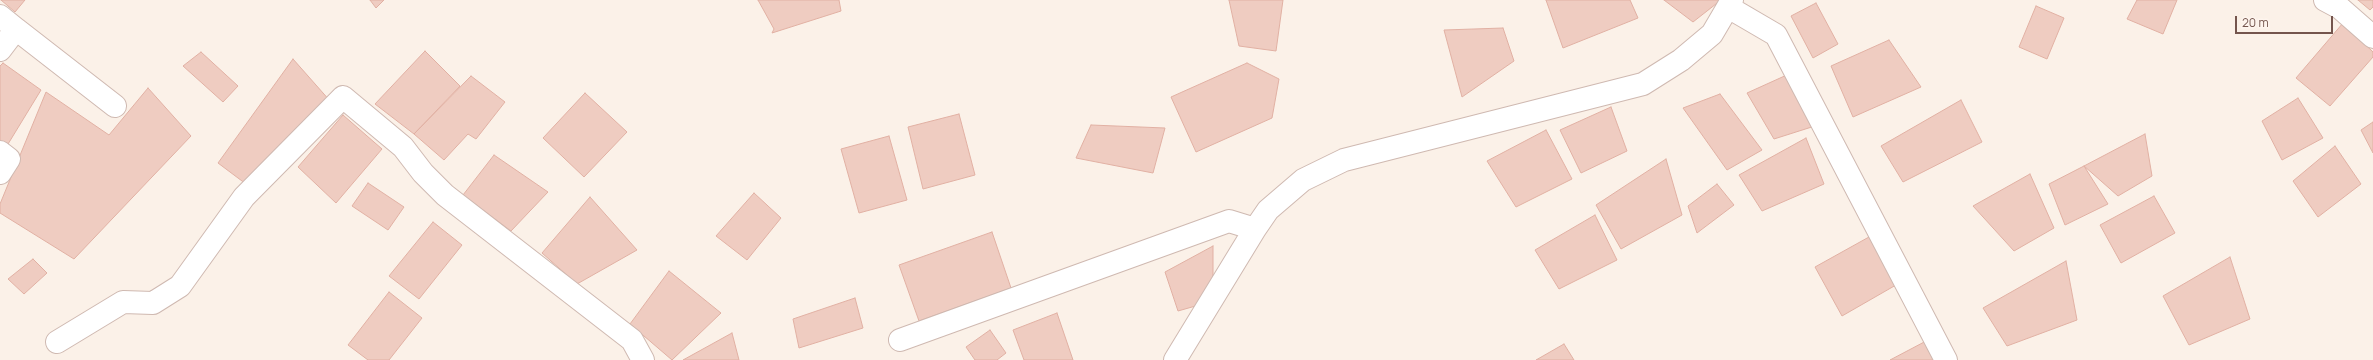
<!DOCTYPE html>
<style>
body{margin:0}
#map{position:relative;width:2373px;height:360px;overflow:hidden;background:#fbf1e8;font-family:Manrope,sans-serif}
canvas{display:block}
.scale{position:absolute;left:2235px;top:16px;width:98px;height:18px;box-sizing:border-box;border:2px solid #74554d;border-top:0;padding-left:5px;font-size:12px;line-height:14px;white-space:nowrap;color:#74554d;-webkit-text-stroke:3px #fef5ee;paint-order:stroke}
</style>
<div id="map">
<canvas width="2373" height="360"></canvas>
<div class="scale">20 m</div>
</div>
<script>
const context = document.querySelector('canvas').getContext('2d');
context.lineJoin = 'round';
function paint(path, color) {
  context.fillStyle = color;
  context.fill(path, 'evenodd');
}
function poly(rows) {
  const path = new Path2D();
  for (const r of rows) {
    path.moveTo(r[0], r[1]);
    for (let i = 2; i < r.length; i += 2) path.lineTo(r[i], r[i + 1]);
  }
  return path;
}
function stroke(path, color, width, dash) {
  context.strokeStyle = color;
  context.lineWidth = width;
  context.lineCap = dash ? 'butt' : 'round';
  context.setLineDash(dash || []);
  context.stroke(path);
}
const building = poly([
 [1,0,25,0,15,12,1,0],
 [370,0,384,0,376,8,370,0],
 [758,0,839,0,841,11,772,33,774,29,758,0],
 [1229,0,1283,0,1276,51,1239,46,1229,0],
 [1546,0,1630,0,1638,18,1563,48,1546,0],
 [1664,0,1721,0,1693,22,1664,0],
 [2137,0,2177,0,2163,34,2127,19,2137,0],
 [2358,0,2373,0,2373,7,2370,10,2358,0],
 [1816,3,1838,44,1813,58,1791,16,1816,3],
 [2036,6,2064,18,2047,59,2019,47,2036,6],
 [2343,23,2373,52,2373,57,2330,106,2296,78,2343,23],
 [1503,28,1514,61,1462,97,1444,30,1503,28],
 [1889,40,1921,87,1853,117,1831,66,1889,40],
 [425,51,460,86,414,134,375,104,425,51],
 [201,52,238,86,223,102,183,66,201,52],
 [293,59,331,102,246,184,218,163,293,59],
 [3,63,41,90,5,149,0,145,0,66,3,63],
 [1247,63,1279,79,1272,118,1196,152,1171,97,1247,63],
 [1789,74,1818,125,1774,139,1747,93,1789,74],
 [471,76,505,102,476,139,468,134,444,160,414,134,471,76],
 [148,88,191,136,74,259,0,213,0,204,46,92,109,135,148,88],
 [585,93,627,132,584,177,543,138,585,93],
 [1720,94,1762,150,1727,170,1683,108,1720,94],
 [2298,98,2323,138,2282,160,2262,121,2298,98],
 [1961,100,1982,142,1903,182,1881,146,1961,100],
 [1611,107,1627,151,1581,173,1560,130,1611,107],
 [959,114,975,175,923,189,908,127,959,114],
 [343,115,382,149,336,203,298,167,343,115],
 [2373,122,2373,153,2361,130,2373,122],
 [1091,125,1165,128,1153,173,1076,158,1091,125],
 [1546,130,1572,179,1516,207,1487,161,1546,130],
 [2145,134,2152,176,2118,196,2084,166,2145,134],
 [889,136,907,200,859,213,841,149,889,136],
 [1806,138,1824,184,1762,211,1739,175,1806,138],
 [2335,146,2361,184,2318,217,2293,181,2335,146],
 [494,155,548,192,511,231,463,195,494,155],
 [1666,159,1682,215,1621,249,1596,205,1666,159],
 [2084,166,2108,204,2065,225,2049,184,2084,166],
 [2030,174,2054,228,2014,251,1973,206,2030,174],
 [368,183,404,207,388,230,352,206,368,183],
 [1717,184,1734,205,1697,233,1688,206,1717,184],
 [754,193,781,218,747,260,716,236,754,193],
 [2154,196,2175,233,2121,263,2100,225,2154,196],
 [590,197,637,250,577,284,542,253,590,197],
 [1595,215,1617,260,1559,289,1535,250,1595,215],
 [433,222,462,245,419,299,389,276,433,222],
 [992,232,1011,288,919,321,899,265,992,232],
 [1869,237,1896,285,1842,316,1815,267,1869,237],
 [1213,246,1213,287,1199,305,1178,311,1165,272,1213,246],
 [2230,257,2250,319,2189,345,2163,296,2230,257],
 [33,259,47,273,24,294,8,279,33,259],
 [2066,261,2077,320,2007,346,1983,308,2066,261],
 [669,271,721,313,672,360,630,324,669,271],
 [389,292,422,318,389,360,368,360,348,345,389,292],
 [855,298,863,328,799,348,793,319,855,298],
 [1057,313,1073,360,1024,360,1013,330,1057,313],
 [990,330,1006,353,997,360,975,360,966,347,990,330],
 [732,333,739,360,683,360,732,333],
 [1928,340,1936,360,1890,360,1928,340],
 [1564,344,1574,360,1536,360,1564,344]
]);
paint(building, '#efccc1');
stroke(building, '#e1b0a3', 1);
const street = poly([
 [2325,0,2340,8,2373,37],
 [1728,7,1776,35,1946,360],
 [0,16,16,29],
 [0,50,16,29,115,106],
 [0,152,9,159,0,173],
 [900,340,1229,221,1255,229],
 [57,342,123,302,153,303,180,286,244,197,343,97,403,147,423,173,445,195,632,340,643,360],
 [1175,360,1255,229,1268,210,1303,180,1344,160,1643,84,1681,60,1712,34,1732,0]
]);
stroke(street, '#cfb9b1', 24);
stroke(street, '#fff', 22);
</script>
